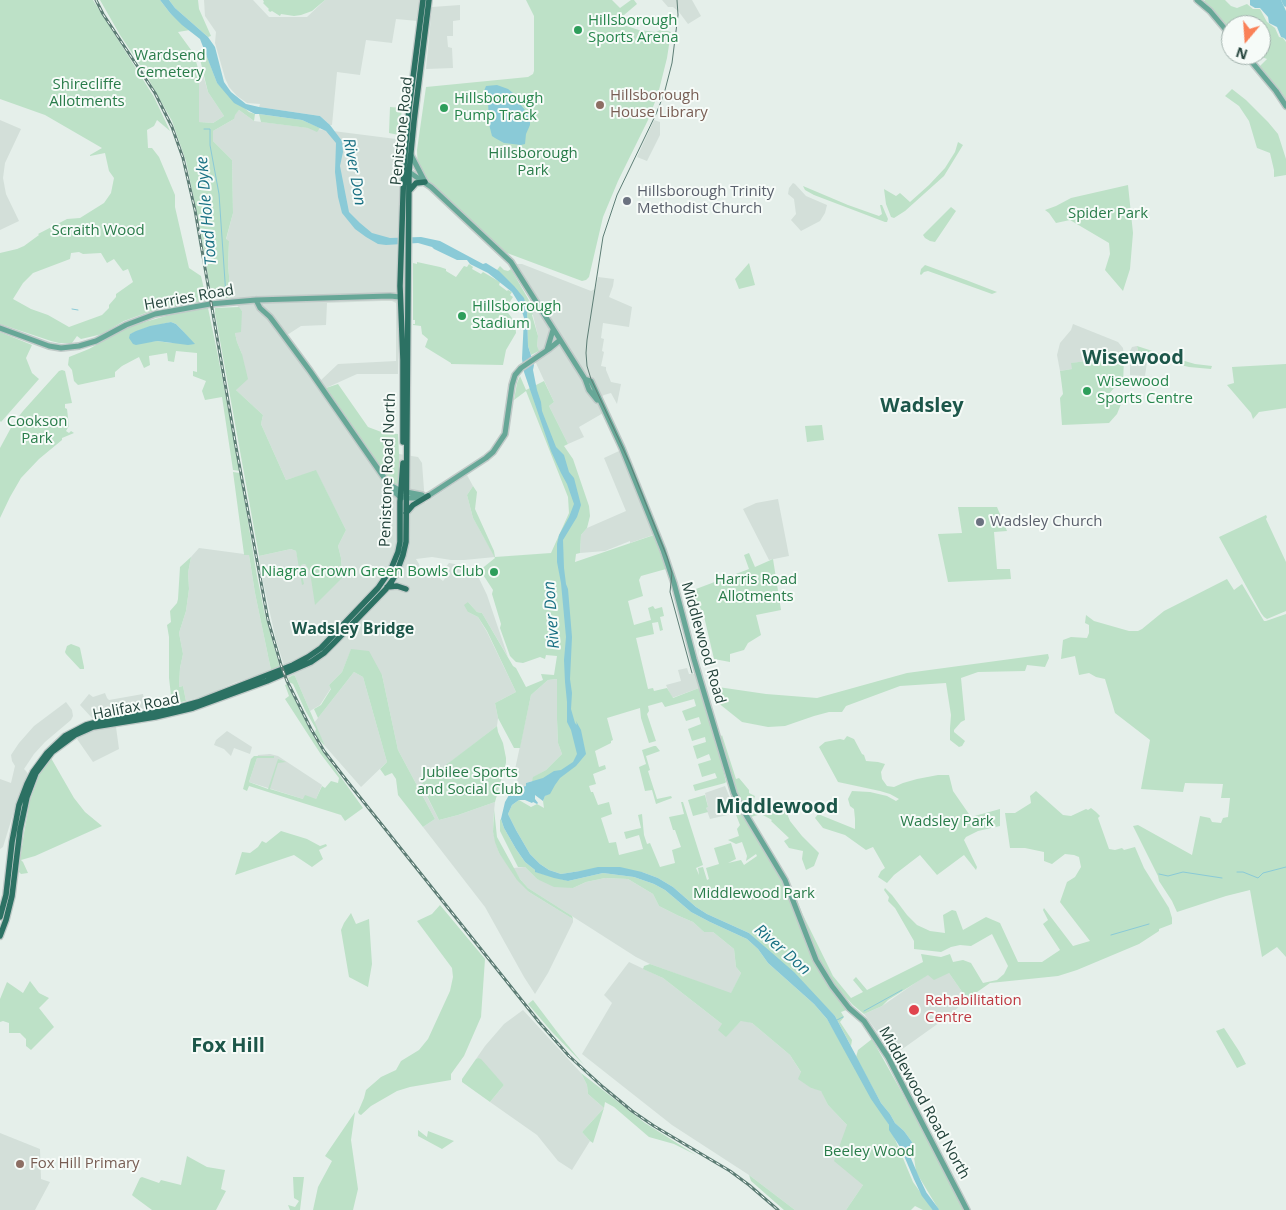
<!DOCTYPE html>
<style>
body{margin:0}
#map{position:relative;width:1286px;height:1210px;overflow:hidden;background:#e5efea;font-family:"Open Sans",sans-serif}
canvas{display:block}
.north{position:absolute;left:1221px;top:15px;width:50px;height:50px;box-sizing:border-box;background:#f6fbf8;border:1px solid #a1b1ac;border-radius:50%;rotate:198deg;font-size:14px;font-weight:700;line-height:20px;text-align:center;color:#22423a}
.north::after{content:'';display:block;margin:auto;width:18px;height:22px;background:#fa8157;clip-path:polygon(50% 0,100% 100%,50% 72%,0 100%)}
</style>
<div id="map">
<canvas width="1286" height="1210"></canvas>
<div class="north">N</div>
</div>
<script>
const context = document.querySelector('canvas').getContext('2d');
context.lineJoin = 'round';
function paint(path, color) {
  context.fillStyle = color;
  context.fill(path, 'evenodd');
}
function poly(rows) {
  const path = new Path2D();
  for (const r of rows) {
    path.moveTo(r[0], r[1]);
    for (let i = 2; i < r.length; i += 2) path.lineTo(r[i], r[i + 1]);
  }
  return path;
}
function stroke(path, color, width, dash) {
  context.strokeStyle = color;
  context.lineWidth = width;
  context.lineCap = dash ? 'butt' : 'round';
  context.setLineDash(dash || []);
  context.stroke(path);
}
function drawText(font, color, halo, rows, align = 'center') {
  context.font = font + ' "Open Sans",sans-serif';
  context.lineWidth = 4;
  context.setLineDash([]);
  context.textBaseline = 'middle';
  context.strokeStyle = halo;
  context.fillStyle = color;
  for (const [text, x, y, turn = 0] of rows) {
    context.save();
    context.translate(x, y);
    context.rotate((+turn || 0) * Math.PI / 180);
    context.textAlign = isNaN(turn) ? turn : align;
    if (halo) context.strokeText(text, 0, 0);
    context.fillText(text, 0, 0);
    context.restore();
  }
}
paint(poly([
 [204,0,253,0,269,17,307,17,325,0,421,0,418,21,396,19,392,43,366,40,360,75,337,72,332,125,330,125,320,116,259,107,260,104,247,103,237,96,229,87,225,78,215,43,216,32,205,16],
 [662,0,692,0,701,16,688,24,679,12,673,7,668,7],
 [460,5,460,20,453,21,453,36,447,36,448,47,452,48,453,68,426,69,432,7],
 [202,71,208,92,224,116,213,123,199,122,199,72],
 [239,110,254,121,404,140,397,247,399,333,398,374,357,374,326,388,391,482,394,484,399,481,399,454,418,457,422,463,425,503,467,475,473,486,467,495,473,518,495,557,464,560,451,560,432,557,416,559,419,564,422,577,433,573,443,581,449,573,445,568,449,563,471,567,475,570,487,595,508,657,482,613,477,612,468,602,468,612,478,617,487,632,516,692,495,703,498,718,497,726,421,785,439,820,458,815,495,802,493,821,493,832,499,853,529,892,573,919,573,922,548,973,535,994,524,977,485,907,423,827,435,819,398,750,382,675,351,650,342,672,329,685,331,688,320,705,310,711,295,676,293,675,288,678,276,640,260,568,259,556,291,549,296,551,304,584,301,565,305,564,310,572,342,578,341,558,338,546,346,530,316,471,286,480,261,424,263,415,236,390,242,354,237,342,235,333,242,311,231,298,228,265,229,241,226,240,233,213,232,160,213,141,213,131,234,119,234,115],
 [382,301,392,301,396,303,396,361,338,364,320,381,287,335,301,326,326,325,327,303],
 [0,120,21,129,5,163,3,178,6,194,19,221,0,230],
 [654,120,660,122,660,135,647,161,637,157],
 [793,183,795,184,806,196,827,205,825,213,820,221,801,231,791,220,796,214,794,199,788,194,789,188],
 [517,264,522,264,591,291,595,289,598,277,614,279,613,286,609,297,632,307,629,327,603,323,601,338,604,339,602,351,604,352,601,366,606,367,606,370,611,382,621,384,617,404,611,393,604,395,599,399,605,412,579,427,584,437,568,444,549,406,554,402,536,363,538,351,537,346,538,336,532,311,541,303],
 [1073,324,1118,342,1123,348,1124,356,1072,363,1072,369,1060,371,1057,355,1060,343,1071,330],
 [1137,346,1138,351,1148,355,1145,376,1130,375,1130,351,1132,347],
 [619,451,621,451,656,534,630,543,630,541,605,551,580,553,581,535,587,528,626,511,604,458],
 [778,499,789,556,769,560,743,509,756,503],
 [199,548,244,554,245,555,249,555,255,593,271,670,265,673,234,683,205,696,186,701,183,686,179,687,179,685,180,668,183,654,179,633,186,611,189,589,188,573,191,557],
 [687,668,689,674,695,674,699,688,672,698,666,685,681,681,678,670],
 [354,672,363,677,387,762,361,787,325,746,314,723],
 [557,679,557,719,558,743,562,754,546,770,534,777,532,781,526,783,526,786,516,788,518,776,514,774,531,695,548,680],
 [105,693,107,698,109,700,143,694,146,708,97,719,92,718,80,705,89,694,93,697],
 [66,702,72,710,73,716,71,720,45,742,34,754,24,769,26,771,28,774,18,798,3,847,0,849,0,779,11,783,15,766,12,761,11,755,19,743,34,726],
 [116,727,119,749,93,762,77,739,88,732,100,729],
 [227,731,252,747,250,754,234,748,231,756,224,749,214,745,216,740],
 [270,754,278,756,322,785,316,799,303,799,249,782,258,755],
 [725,786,736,813,710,819,706,808,708,807,705,793],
 [525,867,537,879,573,888,586,882,605,878,628,879,653,894,659,906,679,916,693,922,704,932,713,932,734,949,736,967,741,973,731,994,650,964,636,957,528,888,520,879,513,868],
 [629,962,663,978,722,1024,726,1036,742,1020,752,1023,790,1055,811,1088,821,1090,828,1105,847,1125,863,1185,846,1210,795,1210,749,1175,672,1125,582,1054,612,1003,604,995],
 [949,973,967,999,950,1015,894,1055,864,1014,882,1006,928,974],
 [523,1010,581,1073,587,1085,588,1094,604,1108,582,1132,590,1141,572,1170,558,1161,537,1135,490,1102,504,1085,478,1058,476,1059,485,1046,504,1024],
 [0,1133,40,1149,41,1179,50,1182,35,1210,0,1210]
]), '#d3dfd9');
paint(poly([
 [0,0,93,0,154,97,170,131,157,120,154,126,147,130,148,148,152,148,159,157,175,195,175,207,189,268,201,276,204,289,206,289,208,300,154,310,124,321,102,334,94,336,81,339,77,336,72,343,59,343,51,341,0,324,0,253,17,249,24,246,39,235,38,234,67,219,80,218,104,203,111,193,114,178,109,171,105,153,90,156,90,155,102,148,45,115,0,99],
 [79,252,83,254,101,253,107,263,114,259,123,271,128,269,133,282,116,294,116,297,109,305,109,308,102,315,69,327,48,315,31,309,13,299,23,283,33,273,70,259,71,253],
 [100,0,160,0,170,13,190,30,178,32,194,54,199,72,199,122,213,123,224,116,208,92,205,80,199,55,205,51,217,83,249,112,255,114,254,121,239,110,235,115,234,119,213,131,213,141,232,160,233,213,226,239,229,241,228,265,231,298,212,298,200,228,186,161,172,121,144,71,120,35],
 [169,0,198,0,199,9,211,36,208,37,192,23,175,8],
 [263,0,325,0,312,11,301,15,294,16,281,14,280,16,272,11,270,12,268,10,269,9,263,3,264,2],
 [526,0,612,0,620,8,631,0,634,0,637,4,624,15,620,24,639,30,656,32,662,29,671,32,667,58,658,94,648,120,618,181,603,217,589,277,586,280,582,281,507,253,418,174,417,150,426,87,528,77,533,74,534,71,534,16],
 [1205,0,1225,0,1231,6,1237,8,1247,4,1253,9,1260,9,1267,22,1275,28,1279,37,1283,38,1286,42,1286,101,1282,93,1259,67,1267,59,1257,55,1261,55,1262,31,1261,30,1261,25,1255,25,1249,20,1244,25,1231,25,1231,31,1203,2],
 [1232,89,1246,100,1268,122,1278,134,1286,159,1286,175,1274,177,1274,170,1270,153,1257,148,1249,121,1239,106,1225,96],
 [390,107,402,108,399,135,389,133],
 [259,114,302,120,320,128,317,132,308,128,261,122],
 [958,142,963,145,944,176,905,211,894,218,891,217,886,204,884,189,896,196,900,193,910,202,929,185,945,168,955,152],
 [1128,185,1133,233,1130,269,1123,291,1105,270,1110,254,1109,243,1070,220,1056,223,1049,213,1045,210,1056,206,1071,198],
 [803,186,848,205,879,216,882,214,880,205,882,205,888,219,887,222,885,222,814,195,805,190],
 [951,207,956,211,935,242,930,241,925,238,923,235],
 [417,262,440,267,446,269,446,271,456,277,464,266,467,267,469,264,473,267,472,269,481,274,483,272,500,282,499,285,507,291,508,290,512,292,510,295,513,297,505,309,515,322,516,333,506,350,503,365,451,364,451,363,425,347,428,339,422,334,421,326,413,325,413,324,415,324,415,320,413,320,413,263,417,264],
 [749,263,755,285,739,289,735,279],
 [925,265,966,280,997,292,992,294,928,271,924,272,921,275,920,274,921,269],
 [500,266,504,270,508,271,511,269,534,309,532,311,533,314,532,315,538,336,537,346,539,351,531,355,528,346,527,309,497,270],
 [239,307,242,311,241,332,235,333,237,342,242,354,248,379,236,390,263,415,261,424,286,480,316,470,346,530,338,546,341,558,342,578,315,605,310,572,305,564,301,565,304,584,302,585,296,551,291,549,259,556,215,313,215,308],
 [208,308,217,351,240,471,233,470,222,397,205,400,202,391,206,381,193,376,193,371,197,372,197,353,176,351,174,362,168,361,167,353,149,356,150,365,144,368,139,357,122,366,115,372,115,377,78,385,74,381,72,370,68,365,69,357,89,349,113,335,130,326,177,313],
 [171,322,176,324,182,330,191,341,171,343,157,341,146,342,130,334,146,328],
 [0,332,32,345,26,358,32,373,39,379,1,422,0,421],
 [1137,346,1171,357,1195,364,1212,366,1211,369,1189,367,1168,362,1138,351],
 [1124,356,1123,387,1114,388,1108,395,1104,396,1105,404,1121,404,1117,414,1109,423,1062,425,1060,398,1063,394,1060,371,1072,369,1071,363],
 [1286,364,1286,408,1259,412,1253,419,1251,413,1227,385,1234,383,1232,367],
 [62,370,65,371,72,403,65,404,65,408,67,409,69,426,66,431,69,433,71,431,74,433,62,438,62,440,39,459,21,478,10,497,0,518,0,448,13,424,23,411,59,371],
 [520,376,526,390,544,381,554,402,549,406,568,444,564,446,573,459,589,506,590,516,587,528,581,535,580,553,576,554,575,562,654,535,666,569,641,576,639,580,643,596,628,601,634,625,651,620,648,608,653,606,655,609,662,607,664,616,660,617,663,630,660,631,658,622,652,623,654,634,636,638,648,689,653,688,654,691,667,688,673,698,699,688,721,760,726,782,725,783,695,791,693,785,717,778,715,773,702,777,698,764,711,760,709,754,697,759,693,746,706,742,705,737,692,741,688,729,701,724,699,717,686,721,682,711,696,706,694,699,665,707,662,702,648,706,649,711,647,714,656,741,649,743,641,718,640,708,607,718,613,740,611,741,611,743,595,751,599,767,605,765,606,769,593,774,596,784,589,786,591,792,593,792,598,805,609,802,612,814,601,818,609,843,616,842,619,855,643,849,639,835,626,839,624,832,641,828,638,815,642,814,644,835,647,844,650,843,660,867,675,863,672,850,681,847,675,830,673,830,669,817,684,814,681,802,683,802,703,865,696,868,699,875,698,868,703,867,707,880,709,879,706,868,719,864,714,848,731,843,736,859,728,863,741,860,744,865,757,856,756,854,746,861,747,856,742,842,736,844,728,840,739,836,737,829,740,825,733,807,738,807,782,880,793,903,814,960,849,1009,841,1012,844,1017,840,1022,852,1040,851,1046,835,1016,749,933,707,914,696,907,673,887,658,878,642,872,580,871,561,874,549,870,540,864,530,854,516,830,508,814,512,805,519,800,531,807,537,804,544,808,543,801,545,796,549,793,532,781,533,777,546,770,562,754,558,743,557,719,557,679,548,680,531,695,520,748,514,748,498,718,495,703,516,692,487,631,478,617,468,612,464,605,468,602,477,612,482,613,513,666,516,668,526,687,543,680,541,674,554,675,557,656,546,655,545,659,540,657,523,663,516,662,510,656,500,628,501,624,492,594,493,590,480,570,495,558,473,518,467,495,473,486,477,492,475,509,494,551,495,557,551,553,569,513,568,497,526,391,514,400,517,383],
 [338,384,368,427,384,433,398,434,399,454,399,481,398,484,394,485,391,482,326,388],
 [822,425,824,440,807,442,805,426],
 [233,472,240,473,257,576,265,615,280,668,274,671,271,670,255,593,249,555,244,555,244,554],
 [958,507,997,507,1007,531,994,532,997,569,1010,569,1011,579,948,582,938,534,962,533],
 [1266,515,1267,517,1266,519,1286,562,1286,611,1267,619,1264,617,1261,613,1219,537],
 [749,553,755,567,773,559,781,610,756,615,761,635,748,643,744,650,730,654,730,662,714,659,703,612,699,606,695,607,693,594,696,589,749,569,744,555],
 [191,557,188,573,189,589,186,611,179,633,183,654,180,668,179,685,179,687,183,686,186,701,172,704,169,678,169,637,167,625,171,622,170,611,177,603,178,599,180,567],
 [1227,579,1234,590,1242,584,1264,621,1266,621,1286,614,1286,957,1277,947,1262,957,1250,890,1226,896,1177,912,1172,901,1159,881,1158,876,1133,826,1138,825,1192,855,1200,816,1210,818,1212,822,1221,823,1223,818,1228,817,1230,798,1221,798,1223,784,1185,783,1183,792,1141,789,1150,740,1115,713,1105,679,1096,677,1089,673,1079,675,1075,656,1061,659,1063,640,1071,637,1087,638,1089,633,1089,625,1085,623,1086,615,1094,621,1129,631,1138,631,1142,629,1164,611],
 [71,644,79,647,80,648,84,667,84,669,80,669,66,654,65,652,67,646],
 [351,649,369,651,382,675,398,750,435,819,423,827,398,795,396,779,392,773,385,776,380,769,387,762,363,677,354,672,318,718,314,709,321,705,331,689,329,685,342,672],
 [1048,654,1049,658,1045,667,1027,665,1025,671,978,672,961,678,965,720,961,722,954,730,954,732,965,741,962,746,959,747,950,740,950,728,951,715,946,683,900,686,846,706,842,712,829,712,814,716,785,726,768,727,742,722,717,702,718,687,766,694,817,698,907,673],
 [293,675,295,676,325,746,317,738,315,732,316,729,305,710,293,684,289,682,288,678],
 [287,684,311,732,323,752,363,808,345,821,341,815,249,786,247,791,243,789,251,759,254,756,274,756,274,758,257,758,249,782,268,789,278,759,286,762,278,763,270,789,303,799,305,795,316,799,322,786,325,788,331,781,338,783,339,778,320,753,285,699,289,696,285,685],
 [497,726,498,732,503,743,506,758,506,763,495,802,458,815,439,820,421,784],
 [722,735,736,779,739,778,749,790,749,793,755,796,753,802,759,808,782,801,790,821,802,836,819,853,814,866,806,870,802,859,803,851,789,848,784,841,789,838,771,821,772,820,761,814,751,817,744,804,742,804,737,791,720,738],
 [847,736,854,739,862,754,864,755,866,761,878,762,885,764,881,772,882,779,887,786,894,787,903,783,917,779,938,775,949,775,953,791,971,817,1000,809,1000,826,978,831,966,837,964,840,977,867,976,870,964,855,937,875,920,855,894,875,887,883,878,877,881,871,885,868,873,847,866,850,845,835,823,828,815,818,818,814,855,829,855,819,854,809,850,806,848,799,852,791,870,792,887,796,896,801,899,799,890,794,880,791,838,782,819,747,825,742,840,739,844,740],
 [654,746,656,746,660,751,646,756,650,770,648,771,657,799,671,796,672,798,656,804,652,790,645,791,639,767,646,764,642,750],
 [51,758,74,798,85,812,102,826,35,856,21,860,23,862,28,873,21,874,19,872,20,860,24,833,30,800,40,773],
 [1036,791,1063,815,1071,816,1086,809,1088,810,1091,808,1096,812,1100,816,1098,818,1109,849,1115,850,1122,848,1124,850,1135,847,1144,868,1169,908,1172,918,1172,924,1159,929,1159,931,1139,944,1077,970,1058,976,990,983,967,999,949,973,934,980,928,975,888,1000,882,1006,864,1014,853,1005,838,989,831,980,819,961,789,884,792,888,803,915,833,976,851,998,863,992,853,980,856,977,867,990,923,962,921,954,941,957,950,954,953,962,963,960,971,963,983,983,997,980,1004,974,1008,966,992,934,971,946,960,945,951,947,941,952,914,949,914,941,895,908,888,901,889,897,884,890,885,888,892,895,907,915,917,925,930,931,945,933,943,915,952,910,956,911,963,930,986,917,1000,923,1018,962,1042,962,1060,950,1043,924,1048,920,1043,910,1044,908,1073,946,1090,941,1060,902,1067,882,1075,877,1081,867,1079,857,1074,855,1065,854,1052,864,1044,861,1044,852,1025,848,1010,848,1005,813,1015,813,1031,803,1030,796],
 [705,795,708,807,706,808,708,812,693,816,688,800],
 [494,809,497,837,520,879,528,888,572,916,573,919,529,892,517,880,499,853,495,842,493,832],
 [501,819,504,828,516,849,525,862,535,870,536,872,568,881,603,873,634,877,654,884,665,890,691,912,710,922,747,939,758,949,768,963,814,1004,827,1019,889,1125,913,1182,933,1210,923,1210,915,1206,911,1210,846,1210,863,1185,834,1161,847,1125,828,1105,821,1091,811,1088,798,1079,801,1072,790,1055,752,1023,741,1021,726,1037,718,1030,722,1024,663,978,643,969,644,966,650,964,731,993,741,973,736,967,734,949,713,932,704,932,693,922,679,916,659,906,653,894,628,879,605,878,586,882,573,888,554,887,537,879,525,867,518,867,500,831,500,820],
 [281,831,307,839,320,846,326,844,327,846,319,850,323,859,312,867,294,855,235,875,242,852,250,853,258,847,262,841,266,843],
 [440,905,485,959,481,1017,464,1056,451,1074,451,1080,410,1087,397,1091,371,1106,361,1115,359,1114,358,1112,364,1098,366,1090,381,1077,396,1070,401,1061,419,1050,428,1039,450,991,453,977,452,968,417,921,432,914],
 [351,913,356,924,369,919,372,964,368,987,349,977,341,930,344,923],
 [30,981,39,993,49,998,39,1008,54,1027,31,1050,26,1046,26,1039,20,1033,9,1033,9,1023,3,1021,0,1022,0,999,7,982,23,993],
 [533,1000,561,1037,584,1065,552,1032,528,1004],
 [1224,1028,1239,1051,1246,1064,1237,1068,1216,1031],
 [872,1039,924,1132,963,1210,939,1210,916,1172,912,1142,904,1131,895,1123,890,1114,881,1103,856,1057,858,1050],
 [478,1058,481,1059,504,1085,490,1102,462,1082,462,1079,476,1059],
 [581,1073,645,1123,696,1155,674,1144,649,1137,614,1107,605,1102,604,1108,593,1143,590,1141,582,1132,604,1108,588,1094,587,1085],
 [355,1112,351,1140,358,1189,353,1210,313,1210,318,1187,332,1161,325,1156],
 [418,1130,427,1137,428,1131,454,1141,442,1149,418,1136],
 [187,1156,207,1167,225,1170,221,1189,226,1191,216,1210,152,1210,133,1196,132,1195,140,1178,142,1177,159,1183,161,1180,181,1185],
 [749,1175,795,1210,784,1210,751,1181],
 [293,1177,304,1177,300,1210,290,1210,288,1205,295,1207,299,1201,294,1198]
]), '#bde1c7');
paint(poly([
 [160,0,169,0,175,8,208,37,215,47,224,82,231,92,246,104,259,107,320,116,330,125,342,141,343,152,340,166,349,212,360,223,372,233,390,238,421,237,440,241,483,264,486,263,499,271,514,286,524,298,527,309,528,346,534,365,533,370,537,390,541,402,542,411,556,447,564,455,569,472,574,478,581,505,577,517,563,540,564,568,566,584,568,589,572,637,570,679,572,693,571,709,575,723,577,725,576,721,581,730,586,754,576,766,560,778,555,785,550,794,545,796,543,801,535,795,535,799,538,803,537,804,533,802,532,803,525,800,519,800,512,805,508,814,516,830,530,854,540,864,549,870,561,874,580,871,598,867,620,867,642,872,658,878,673,887,696,907,707,914,749,933,794,972,835,1016,881,1103,890,1114,895,1123,904,1131,912,1142,914,1150,909,1151,902,1150,889,1130,889,1125,871,1099,827,1019,814,1004,768,963,758,949,747,939,710,922,691,912,665,890,654,884,634,877,603,873,568,881,554,878,535,872,535,870,525,862,516,849,504,828,501,819,505,802,509,795,513,790,516,788,526,786,526,783,543,778,554,771,561,770,573,762,577,754,571,730,567,722,567,702,565,682,564,660,566,637,561,583,557,562,557,544,559,535,569,517,574,504,567,484,561,473,551,451,524,372,522,359,524,318,520,305,512,292,488,273,470,264,467,260,457,260,434,249,432,247,418,243,386,245,378,244,366,237,355,229,342,213,338,197,335,172,336,143,326,131,302,120,259,114,255,114,234,103,217,83,200,39,182,25,170,13],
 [1250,0,1281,0,1286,11,1286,40,1284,38,1281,37,1277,27,1269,23,1268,17,1260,8,1255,8,1250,5],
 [497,85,508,89,513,93,520,104,530,116,530,125,526,134,525,144,521,145,504,143,495,138,492,136,489,124,488,101,484,91,486,86],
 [171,322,176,324,182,330,195,344,188,345,157,341,136,345,133,344,129,338,130,334,136,331,150,326]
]), '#8acad7');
stroke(poly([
 [204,129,210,129,210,145,219,194,226,296],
 [72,309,78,310],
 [1237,872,1243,872,1258,878,1263,873,1286,867],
 [1159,874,1168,876,1183,872,1222,878],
 [1111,935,1149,924],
 [864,1011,902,990],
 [837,1020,843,1017]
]), '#8acad7', 1);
stroke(poly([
 [1284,0,1286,4],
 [902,1144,916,1177,924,1194,936,1210]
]), '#8acad7', 5.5);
const major = poly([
 [1197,0,1210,11,1231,36],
 [1246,55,1276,91,1286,106],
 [411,155,425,182],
 [409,172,431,187,511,262,585,379,589,390,597,400],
 [256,300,260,308,270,317,279,329,310,371,385,479,391,489,399,496,407,498,421,498,428,496,486,458,493,452,505,434,512,385,515,375,521,368,549,349,560,340],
 [0,328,49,346,61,348,79,346,96,341,126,325,155,314,210,304,256,300,390,296,400,297],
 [547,350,553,330],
 [585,379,591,381,622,448,663,550,674,583,694,659,719,743,734,793,740,805,785,880,816,960,832,986,849,1008,864,1021,888,1057,967,1210],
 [388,484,401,491,422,495]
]);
const highway = poly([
 [409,191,416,183,425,182],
 [403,442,403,360,400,286,404,166,409,109,423,0],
 [406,513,413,505,428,496],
 [387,587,397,586,406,589],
 [0,917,6,895,12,842,19,805,27,784,33,772,47,753,65,736,86,725,97,722,173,709,198,702,293,665,308,657,321,648,378,588,391,569,398,552,400,542,400,502,403,463],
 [0,936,6,920,12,896,20,830,27,797,36,773,52,752,75,735,93,727,155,717,193,708,267,681,311,662,324,653,335,642,386,589,392,581,396,574,403,555,406,542,409,172,414,121,429,0]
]);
stroke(major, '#c1cac8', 8);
stroke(highway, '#c1cac8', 8);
stroke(major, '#67a797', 5);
stroke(highway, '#2c7163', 5.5);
stroke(poly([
 [677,0,678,15,672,63,664,94,656,114,617,195,603,237,587,340,586,353,587,366,591,379,630,464,667,557,672,573,670,592,692,673]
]), '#5d7d75', 1);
const rail = poly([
 [96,0,103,14,155,93,172,127,183,158,195,210,236,447,268,620,281,665,287,681,311,729,324,751,347,781,539,1022,569,1056,603,1087,632,1111,654,1126,730,1171,749,1185,778,1210]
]);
stroke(rail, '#5d7d75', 3);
stroke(rail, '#f6fbf8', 1, [4]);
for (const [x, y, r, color] of [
 [578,30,5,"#2e9e5b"],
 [600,105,5,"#8d6e63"],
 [444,108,5,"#2e9e5b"],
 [627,201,5,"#6b7280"],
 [462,316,5,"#2e9e5b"],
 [1087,391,5,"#2e9e5b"],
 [980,522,5,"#6b7280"],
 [494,572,5,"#2e9e5b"],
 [914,1010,6,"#e0444e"],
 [20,1164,5,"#8d6e63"]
]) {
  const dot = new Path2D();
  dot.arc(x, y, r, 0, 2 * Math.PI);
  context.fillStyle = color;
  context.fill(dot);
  stroke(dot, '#f6fbf8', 2);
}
drawText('15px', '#27864d', '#f6fbf8', [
 ["Hillsborough",588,21],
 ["Sports Arena",588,38],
 ["Hillsborough",454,99],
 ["Pump Track",454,116],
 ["Hillsborough",472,307],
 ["Stadium",472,324],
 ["Wisewood",1097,382],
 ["Sports Centre",1097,399],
 ["Niagra Crown Green Bowls Club",484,572,"right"]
], 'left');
drawText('15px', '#297c4a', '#f6fbf8', [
 ["Wardsend",170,56],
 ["Cemetery",170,73],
 ["Shirecliffe",87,85],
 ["Allotments",87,102],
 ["Hillsborough",533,154],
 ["Park",533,171],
 ["Spider Park",1108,214],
 ["Scraith Wood",98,231],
 ["Cookson",37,422],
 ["Park",37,439],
 ["Harris Road",756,580],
 ["Allotments",756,597],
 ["Jubilee Sports",470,773],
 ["and Social Club",470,790],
 ["Wadsley Park",947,822],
 ["Middlewood Park",754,894],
 ["Beeley Wood",869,1152]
]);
drawText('15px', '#785e54', '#f6fbf8', [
 ["Hillsborough",610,96],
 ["House Library",610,113],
 ["Fox Hill Primary",30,1164]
], 'left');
drawText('15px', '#22423a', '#f6fbf8', [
 ["Penistone Road",402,131,-84],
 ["Herries Road",189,298,-10],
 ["Penistone Road North",388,470,-88],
 ["Middlewood Road",703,643,74],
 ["Halifax Road",136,707,-11],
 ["Middlewood Road North",924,1103,61]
]);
drawText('15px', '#5b616d', '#f6fbf8', [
 ["Hillsborough Trinity",637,192],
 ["Methodist Church",637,209],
 ["Wadsley Church",990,522]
], 'left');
drawText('15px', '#be3a42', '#f6fbf8', [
 ["Rehabilitation",925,1001],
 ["Centre",925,1018]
], 'left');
drawText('italic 16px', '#187083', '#f6fbf8', [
 ["River Don",354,172,80],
 ["Toad Hole Dyke",207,211,-95],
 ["River Don",552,615,-94],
 ["River Don",782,950,41]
]);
drawText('bold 16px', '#1c5649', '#f6fbf8', [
 ["Wadsley Bridge",353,629]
]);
drawText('bold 20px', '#1c5649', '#f6fbf8', [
 ["Wisewood",1133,358],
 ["Wadsley",922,406],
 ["Middlewood",777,807],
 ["Fox Hill",228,1046]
]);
</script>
